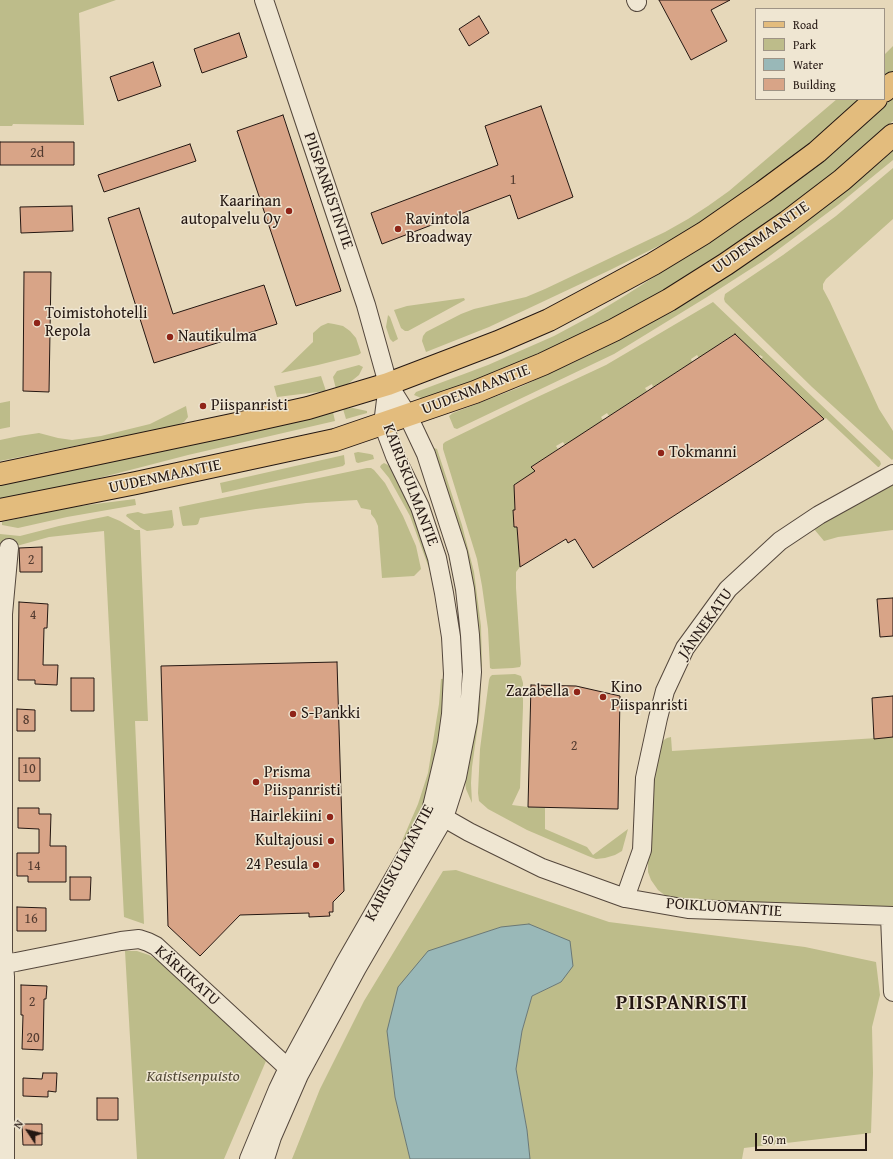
<!DOCTYPE html>
<meta charset="utf-8">
<style>
body{margin:0}
#map{position:relative;width:893px;height:1159px;overflow:hidden;background:#e6d8ba;font-family:"Gentium Book Plus",serif}
canvas{display:block}
.legend{position:absolute;left:755px;top:8px;width:130px;height:92px;box-sizing:border-box;background:#efe6d2;border:1px solid #9e9385;margin:0;padding:5px 7px;list-style:none;font-size:12px;color:#241712}
.legend li{display:flex;align-items:center;gap:8px;height:20px}
.legend b{width:20px;border:1px solid #9e9385}
.north{position:absolute;left:8px;top:1111px;width:40px;height:40px;-webkit-text-stroke:3px #efe6d2;paint-order:stroke;rotate:305deg;font-size:11px;font-weight:700;line-height:16px;text-align:center;color:#241712}
.north::after{content:'';display:block;margin:auto;width:14px;height:18px;background:#241712;clip-path:polygon(50% 0,100% 100%,50% 72%,0 100%)}
.scale{position:absolute;left:755px;top:1133px;width:112px;height:18px;box-sizing:border-box;border:2px solid #241712;border-top:0;padding-left:5px;font-size:12px;line-height:14px;white-space:nowrap;color:#241712;-webkit-text-stroke:3px #efe6d2;paint-order:stroke}
</style>
<div id="map">
<canvas width="893" height="1159"></canvas>
<ul class="legend">
<li><b style="height:5px;background:#e3bc7d"></b>Road</li>
<li><b style="height:11px;background:#bdbc8a"></b>Park</li>
<li><b style="height:11px;background:#99b8b8"></b>Water</li>
<li><b style="height:11px;background:#d8a487"></b>Building</li>
</ul>
<div class="north">N</div>
<div class="scale">50 m</div>
</div>
<script>
const context = document.querySelector('canvas').getContext('2d');
context.lineJoin = 'round';
function paint(path, color) {
  context.fillStyle = color;
  context.fill(path, 'evenodd');
}
function poly(rows) {
  const path = new Path2D();
  for (const r of rows) {
    path.moveTo(r[0], r[1]);
    for (let i = 2; i < r.length; i += 2) path.lineTo(r[i], r[i + 1]);
  }
  return path;
}
function stroke(path, color, width, dash) {
  context.strokeStyle = color;
  context.lineWidth = width;
  context.lineCap = dash ? 'butt' : 'round';
  context.setLineDash(dash || []);
  context.stroke(path);
}
function drawText(font, color, halo, rows, align = 'center') {
  context.font = font + ' "Gentium Book Plus",serif';
  context.lineWidth = 3;
  context.setLineDash([]);
  context.textBaseline = 'middle';
  context.strokeStyle = halo;
  context.fillStyle = color;
  for (const [text, x, y, turn = 0] of rows) {
    context.save();
    context.translate(x, y);
    context.rotate((+turn || 0) * Math.PI / 180);
    context.textAlign = isNaN(turn) ? turn : align;
    if (halo) context.strokeText(text, 0, 0);
    context.fillText(text, 0, 0);
    context.restore();
  }
}
paint(poly([
 [0,0,116,0,79,13,84,125,13,124,12,126,0,126],
 [893,46,893,72,884,81,884,55],
 [893,98,893,121,852,158,794,206,693,274,631,310,559,346,494,374,430,398,421,398,414,395,416,392,488,365,554,336,593,315,626,295,738,223,784,190,840,144],
 [837,99,864,99,802,151,746,194,685,233,608,271,489,327,426,352,422,341,423,336,426,332,461,314,474,309,526,297,545,289,665,232,688,219,708,206,729,191],
 [893,147,893,160,838,205,763,261,707,297,614,354,457,429,454,428,449,416,453,413,518,388,587,356,609,345,684,300],
 [893,168,893,219,826,279,823,284,823,289,830,302,879,409,893,431,893,459,892,460,812,387,725,302,724,299,725,294,783,255,836,216],
 [464,298,465,300,408,331,405,331,401,328,394,310,407,306],
 [713,302,880,461,881,464,879,467,878,467,829,421,826,418,824,419,761,359,763,357,760,355,758,357,734,334,699,358,697,355,691,359,692,362,653,387,652,384,645,388,647,391,609,416,607,413,601,417,603,420,565,445,563,442,556,446,558,449,531,467,535,471,514,485,515,510,513,510,514,527,517,527,520,567,516,572,516,588,521,664,520,667,513,668,492,669,490,668,488,629,482,586,477,559,443,449,443,444,445,442,531,400,606,365],
 [388,315,390,317,398,339,393,342,390,339,386,327],
 [328,323,334,324,343,326,350,331,356,338,361,353,358,355,318,365,281,373,313,342,313,333,321,326],
 [359,365,363,367,359,375,344,387,336,389,333,377,337,371],
 [321,376,326,391,277,397,274,386],
 [10,401,10,427,0,429,0,403],
 [186,406,188,417,184,422,175,426,0,461,0,440,19,436,39,433,58,438,72,440,101,436,150,424],
 [353,408,367,411,367,413,346,419,343,409],
 [333,412,335,421,188,455,76,484,0,499,0,482],
 [434,448,437,449,462,525,474,572,481,626,482,666,481,668,430,449],
 [358,452,370,454,373,455,374,459,358,463,356,462,354,453],
 [344,455,345,464,343,466,222,493,220,483],
 [384,463,388,465,398,476,412,502,432,566,430,571,410,516,389,478,380,467,381,465],
 [367,468,371,468,374,470,385,483,403,516,416,546,421,569,414,576,382,578,378,526,375,519,371,514,371,510,361,508,357,500,306,503,256,509,200,518,198,524,196,525,183,526,182,524,179,507],
 [893,484,893,530,838,537,824,541,814,529,822,523],
 [135,499,136,505,67,517,18,528,2,525,2,522,72,507],
 [172,510,174,525,172,528,147,531,141,528,126,516,127,514,138,512,144,514],
 [108,516,120,521,135,530,140,530,148,721,135,721,144,924,124,917,104,531,49,537,13,547,0,604,0,534,20,536,59,526],
 [515,674,521,676,523,683,523,707,520,788,512,805,528,807,545,808,545,829,587,847,593,855,628,829,622,851,615,855,605,858,596,859,588,856,527,830,488,809,479,801,478,793,480,749,489,680,490,677,492,675],
 [475,676,481,676,480,710,472,767,471,783,472,803,466,789,464,773],
 [448,678,447,705,423,812,403,844,402,841,418,804,428,773,439,704,441,679],
 [671,737,672,751,893,737,893,911,696,901,666,896,658,890,651,880,648,872,648,857,652,792,658,748,661,742,667,738],
 [456,870,609,922,805,947,876,962,880,995,872,1027,873,1073,871,1133,744,1148,742,1159,530,1159,527,1130,516,1069,522,1031,532,996,561,982,501,927,467,939,387,1031,395,1097,410,1159,292,1159,320,1089,364,1001,443,871],
 [125,951,137,951,149,955,162,963,266,1061,224,1159,137,1159]
]), '#bdbc8a');
const water = poly([
 [529,924,570,941,573,966,561,982,532,996,522,1031,516,1069,527,1130,530,1159,410,1159,395,1097,387,1031,398,987,428,951,501,927,529,924]
]);
paint(water, '#99b8b8');
stroke(water, '#6a7876', 1);
const building = poly([
 [659,0,730,0,711,10,727,41,691,60,659,0],
 [479,16,489,33,469,46,459,29,479,16],
 [239,33,247,57,202,73,194,49,239,33],
 [153,62,161,86,118,101,110,77,153,62],
 [541,106,573,197,518,219,510,195,382,244,371,213,498,165,485,126,541,106],
 [283,115,341,291,296,306,237,131,283,115],
 [0,142,74,142,74,165,0,165,0,142],
 [190,144,196,161,104,192,98,175,190,144],
 [72,206,73,231,21,233,20,207,72,206],
 [139,208,173,314,264,285,277,324,154,363,108,218,139,208],
 [24,272,51,272,49,392,23,391,24,272],
 [735,334,824,419,593,568,575,539,568,543,566,539,520,567,517,527,514,527,513,510,515,510,514,485,535,471,531,467,735,334],
 [42,547,42,572,20,572,19,548,42,547],
 [893,598,893,636,880,637,877,599,893,598],
 [19,602,48,604,47,628,44,628,43,665,58,665,57,685,35,684,35,680,18,680,19,602],
 [337,662,344,891,333,902,333,912,329,912,330,916,309,917,309,913,240,915,200,956,168,926,161,666,337,662],
 [71,678,94,678,94,711,71,711,71,678],
 [531,685,576,686,620,696,618,809,528,807,531,685],
 [893,696,893,737,874,739,872,698,893,696],
 [17,709,35,710,35,731,17,731,17,709],
 [19,758,40,758,40,781,19,781,19,758],
 [18,808,39,808,39,814,51,814,50,846,66,846,66,882,28,882,28,876,17,876,17,853,39,853,39,829,18,828,18,808],
 [70,877,91,877,90,900,70,900,70,877],
 [17,907,46,908,46,931,17,931,17,907],
 [21,985,47,986,46,999,44,999,43,1050,22,1049,23,1015,21,1015,21,985],
 [43,1073,57,1073,56,1092,48,1091,48,1097,23,1096,23,1078,42,1079,43,1073],
 [97,1098,118,1098,118,1120,97,1120,97,1098],
 [22,1124,42,1124,42,1145,23,1145,22,1124]
]);
paint(building, '#d8a487');
stroke(building, '#241712', 1);
const minor = poly([
 [264,0,366,305,388,384,408,416,426,454,458,553,465,589,470,635,472,672,468,721,463,746,457,777,444,818,357,968,299,1075,272,1137,265,1159],
 [636,0,637,2],
 [434,812,469,832,542,868,625,898,688,909,893,916],
 [625,898,642,850,645,778,658,718,665,691,685,648,728,589,780,541,819,515,893,474],
 [890,916,893,992],
 [4,964,16,962,121,941,139,939,148,942,156,946,288,1068,297,1073],
 [5,1159,5,977,3,950,3,614,9,548],
 [249,1159,278,1089,288,1068,345,963,410,850,431,811,447,743,451,714,453,674,451,637,444,593,437,558,420,507,395,456,383,424,388,384]
]);
const major = poly([
 [884,91,893,83],
 [0,474,232,425,308,408,388,384,498,342,549,320,607,289,653,264,704,233,763,192,817,152,876,99],
 [0,510,136,483,335,440,475,392,543,364,614,330,669,300,726,264,787,222,842,180,893,135]
]);
stroke(minor, '#54473c', 20);
stroke(major, '#241712', 24);
stroke(minor, '#efe6d2', 18);
stroke(major, '#e3bc7d', 22);
for (const [x, y, r, color] of [
 [289,211,4,"#8f2418"],
 [398,229,4,"#8f2418"],
 [37,323,4,"#8f2418"],
 [170,337,4,"#8f2418"],
 [203,406,4,"#8f2418"],
 [661,453,4,"#8f2418"],
 [577,692,4,"#8f2418"],
 [603,697,4,"#8f2418"],
 [293,714,4,"#8f2418"],
 [256,782,4,"#8f2418"],
 [330,817,4,"#8f2418"],
 [331,841,4,"#8f2418"],
 [316,865,4,"#8f2418"]
]) {
  const dot = new Path2D();
  dot.arc(x, y, r, 0, 2 * Math.PI);
  context.fillStyle = color;
  context.fill(dot);
  stroke(dot, '#efe6d2', 1.5);
}
drawText('14px', '#513a2f', null, [
 ["2d",37,153],
 ["1",513,180],
 ["2",31,560],
 ["4",33,615],
 ["8",26,720],
 ["2",574,746],
 ["10",29,769],
 ["14",34,866],
 ["16",31,919],
 ["2",32,1002],
 ["20",33,1038]
]);
drawText('16px', '#241712', '#efe6d2', [
 ["PIISPANRISTINTIE",328,191,71],
 ["UUDENMAANTIE",761,238,-35],
 ["UUDENMAANTIE",476,390,-21],
 ["UUDENMAANTIE",165,477,-12],
 ["KAIRISKULMANTIE",410,485,69],
 ["JÄNNEKATU",706,624,-55],
 ["KAIRISKULMANTIE",400,863,-62],
 ["POIKLUOMANTIE",724,908,4],
 ["KÄRKIKATU",187,976,42]
]);
drawText('16px', '#241712', '#efe6d2', [
 ["Kaarinan",281,202,"right"],
 ["autopalvelu Oy",281,220,"right"],
 ["Ravintola",406,220],
 ["Broadway",406,238],
 ["Toimistohotelli",45,314],
 ["Repola",45,332],
 ["Nautikulma",178,337],
 ["Piispanristi",211,406],
 ["Tokmanni",669,453],
 ["Kino",611,688],
 ["Piispanristi",611,706],
 ["Zazabella",569,692,"right"],
 ["S-Pankki",301,714],
 ["Prisma",264,773],
 ["Piispanristi",264,791],
 ["Hairlekiini",322,817,"right"],
 ["Kultajousi",323,841,"right"],
 ["24 Pesula",308,865,"right"]
], 'left');
drawText('italic 16px', '#524936', '#efe6d2', [
 ["Kaistisenpuisto",193,1077]
]);
context.letterSpacing = '1px';
drawText('bold 20px', '#241712', '#efe6d2', [
 ["PIISPANRISTI",682,1004]
]);
context.letterSpacing = '0px';
</script>
